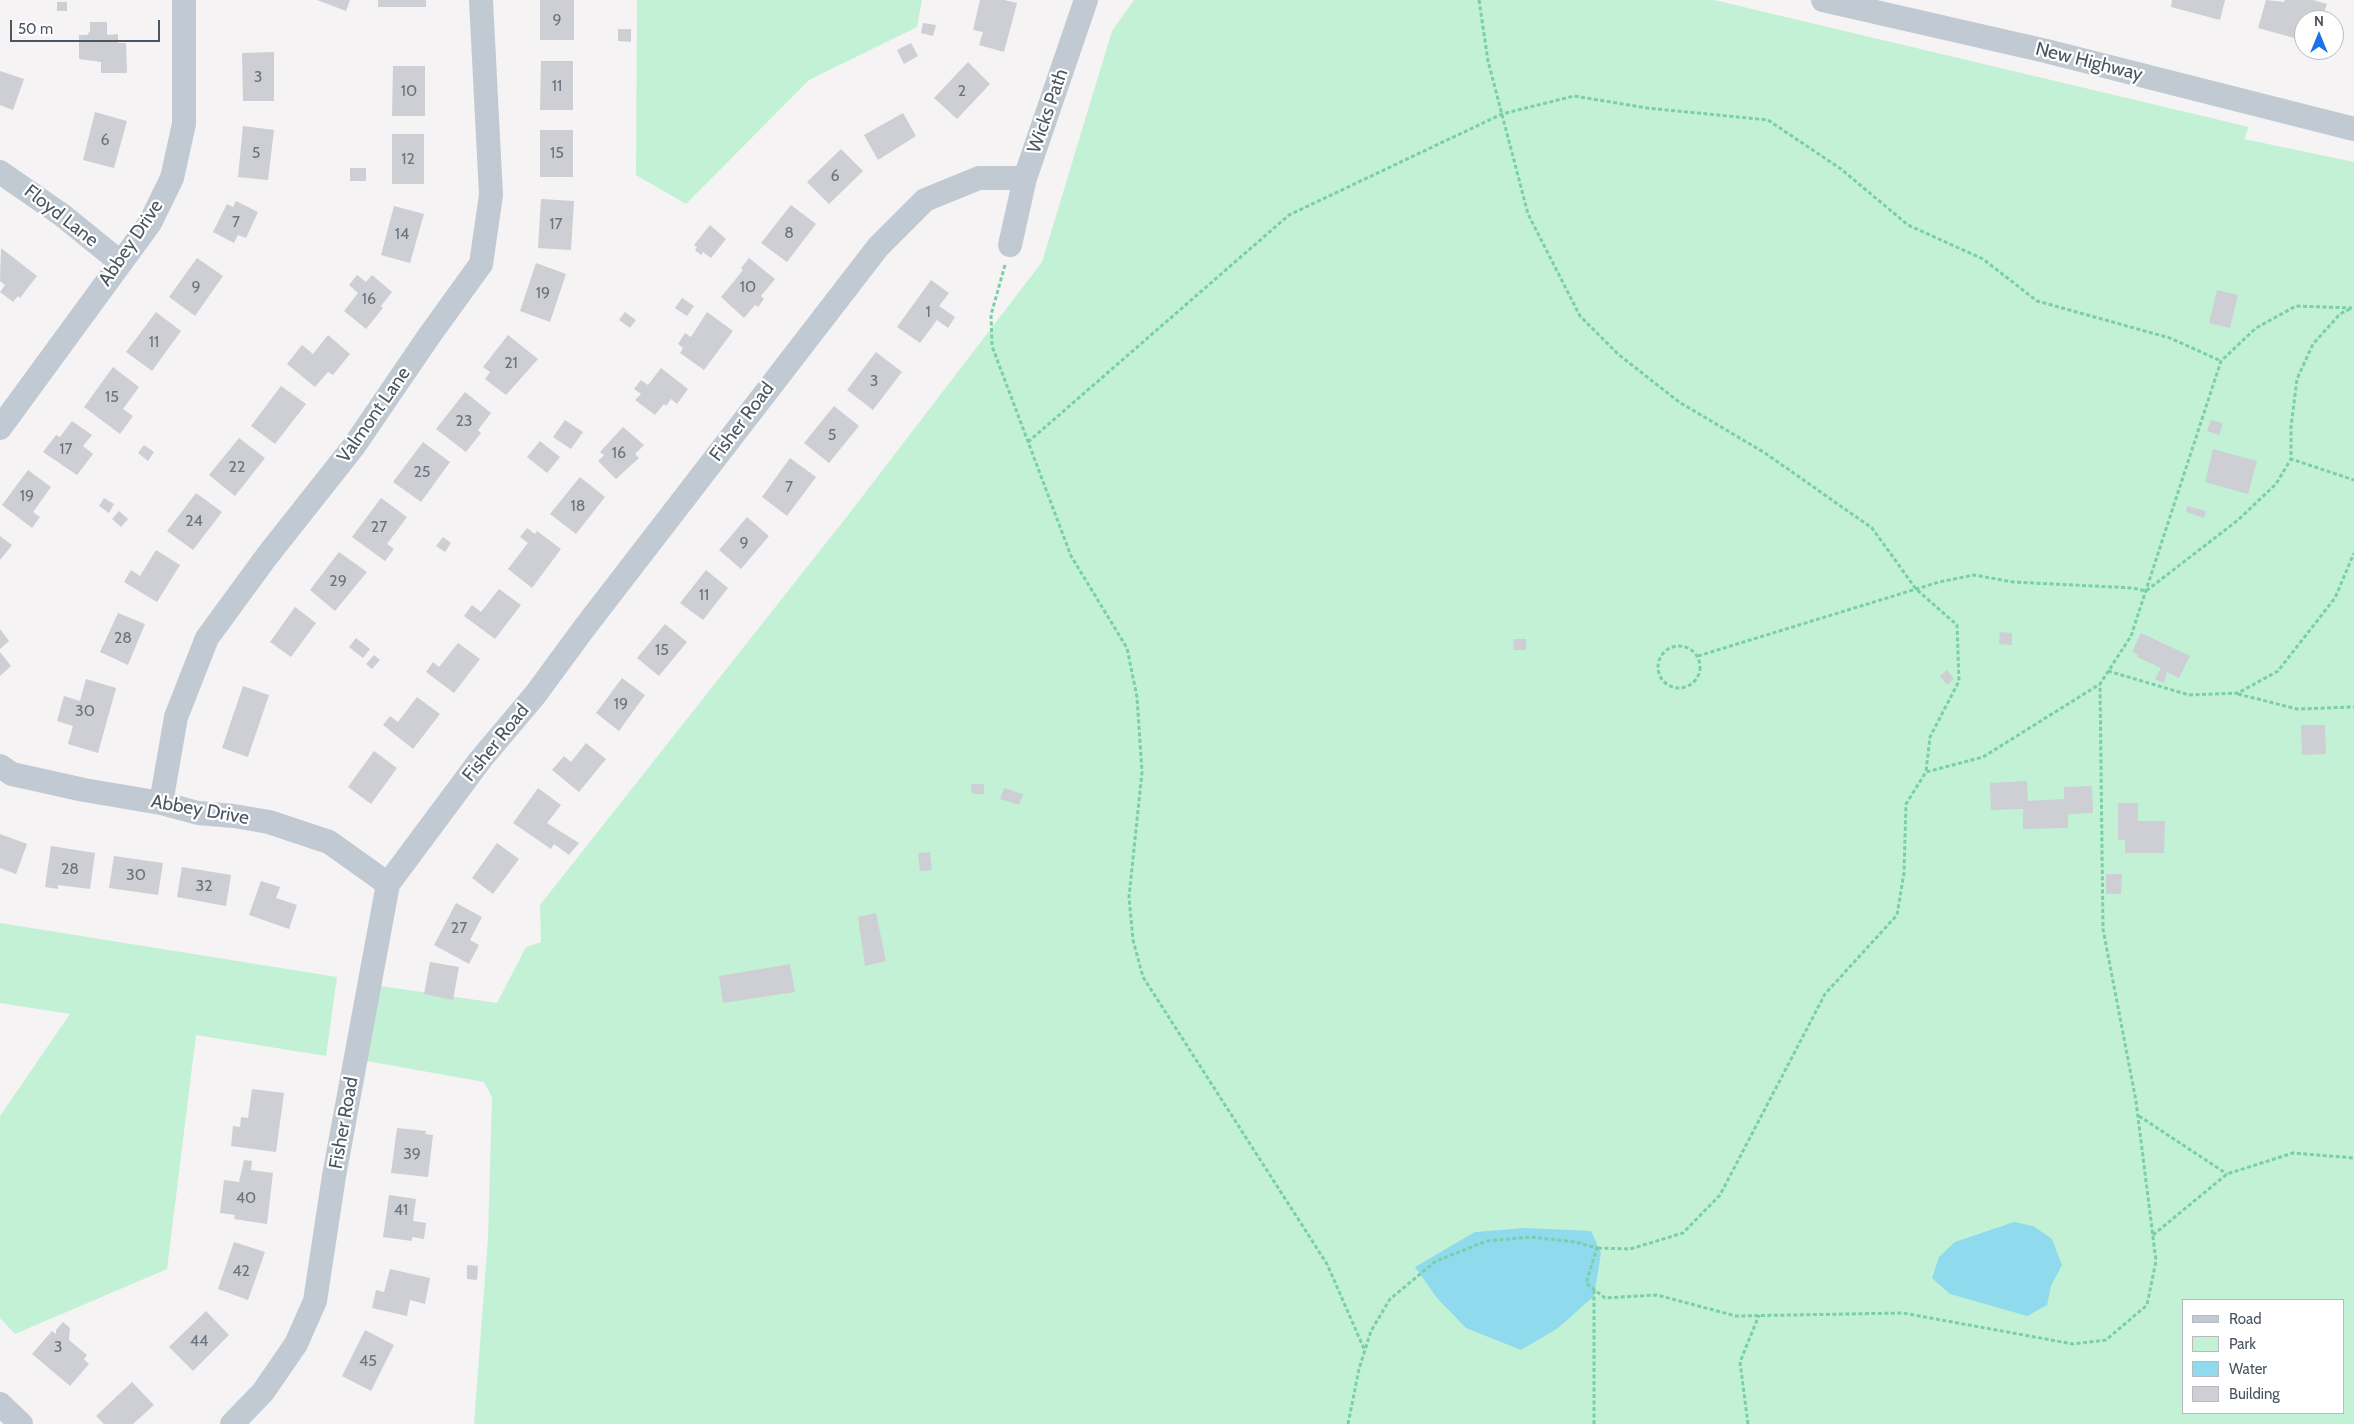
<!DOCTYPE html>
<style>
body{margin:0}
#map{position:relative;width:2354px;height:1424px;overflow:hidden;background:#f5f3f3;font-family:Cabin,sans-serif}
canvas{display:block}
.legend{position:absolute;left:2182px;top:1299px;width:162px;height:115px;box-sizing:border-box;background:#fff;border:1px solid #b7bbc0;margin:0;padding:6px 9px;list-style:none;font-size:15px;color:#4a5661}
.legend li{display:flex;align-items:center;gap:10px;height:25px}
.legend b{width:25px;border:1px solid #b7bbc0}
.north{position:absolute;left:2294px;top:10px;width:50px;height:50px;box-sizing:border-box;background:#fff;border:1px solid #b7bbc0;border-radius:50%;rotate:0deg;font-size:14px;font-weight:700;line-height:20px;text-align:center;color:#4a5661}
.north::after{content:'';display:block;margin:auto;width:18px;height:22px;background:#1a73e8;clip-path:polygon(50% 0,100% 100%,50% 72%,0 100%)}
.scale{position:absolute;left:10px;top:20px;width:150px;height:22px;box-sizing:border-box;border:2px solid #4a5661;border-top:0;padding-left:6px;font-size:15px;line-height:18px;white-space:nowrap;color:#4a5661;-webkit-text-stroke:4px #fff;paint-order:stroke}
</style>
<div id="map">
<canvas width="2354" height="1424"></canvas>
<ul class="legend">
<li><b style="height:6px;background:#c1cad2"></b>Road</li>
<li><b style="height:14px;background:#c3f1d5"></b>Park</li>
<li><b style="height:14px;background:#90daee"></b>Water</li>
<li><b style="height:14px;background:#cdcfd5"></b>Building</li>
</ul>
<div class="north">N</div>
<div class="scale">50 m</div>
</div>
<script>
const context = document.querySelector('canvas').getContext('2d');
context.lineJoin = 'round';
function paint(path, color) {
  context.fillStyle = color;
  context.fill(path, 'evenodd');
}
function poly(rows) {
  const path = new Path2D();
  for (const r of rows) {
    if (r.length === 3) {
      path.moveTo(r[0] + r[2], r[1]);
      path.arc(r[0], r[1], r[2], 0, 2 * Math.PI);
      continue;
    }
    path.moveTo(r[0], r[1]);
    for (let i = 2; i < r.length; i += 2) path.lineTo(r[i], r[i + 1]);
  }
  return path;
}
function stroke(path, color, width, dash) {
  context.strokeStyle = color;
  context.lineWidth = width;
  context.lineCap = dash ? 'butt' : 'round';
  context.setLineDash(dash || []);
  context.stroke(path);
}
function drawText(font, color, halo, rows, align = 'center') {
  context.font = font + ' Cabin,sans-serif';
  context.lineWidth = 4.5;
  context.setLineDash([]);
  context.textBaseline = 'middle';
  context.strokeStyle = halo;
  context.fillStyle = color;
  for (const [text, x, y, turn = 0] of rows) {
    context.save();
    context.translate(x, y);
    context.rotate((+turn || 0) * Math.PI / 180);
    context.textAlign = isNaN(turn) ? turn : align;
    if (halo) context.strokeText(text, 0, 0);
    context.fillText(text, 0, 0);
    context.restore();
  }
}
paint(poly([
 [637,0,922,0,917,27,809,80,686,204,636,175],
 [1134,0,1714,0,2249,127,2244,139,2354,162,2354,1424,474,1424,488,1238,492,1097,484,1082,367,1061,380,986,497,1003,526,947,541,942,540,905,852,510,1042,262,1112,31],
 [2183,1300,2343,1300,2343,1413,2183,1413],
 [0,923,337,977,326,1056,196,1035,167,1269,15,1334,0,1318,0,1116,70,1014,0,1003]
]), '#c3f1d5');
paint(poly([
 [2014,1222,2033,1226,2052,1239,2062,1265,2051,1286,2047,1305,2027,1316,1950,1294,1932,1278,1939,1257,1955,1242],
 [1525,1228,1591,1231,1601,1253,1594,1296,1558,1328,1521,1350,1466,1328,1437,1298,1415,1267,1475,1232]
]), '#90daee');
paint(poly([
 [317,0,350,0,346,11],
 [378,0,426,0,426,7,378,7],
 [540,0,574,0,574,40,540,40],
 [980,0,1004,0,1017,3,1004,52,979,45,983,32,973,30],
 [2172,0,2225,0,2220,20,2171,7],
 [2266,0,2284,2,2285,0,2313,0,2327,4,2324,12,2329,13,2327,20,2304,20,2304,43,2298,41,2298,39,2258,28],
 [57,2,67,2,67,11,57,11],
 [90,22,107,22,107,35,118,34,118,43,126,43,127,73,101,73,101,62,79,59,79,35,87,35,90,31],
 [923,23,936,25,933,36,921,33],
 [618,29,631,29,631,42,618,41],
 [911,43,918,56,904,64,897,50],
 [274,52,274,101,243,101,242,53],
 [541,61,573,61,573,110,540,110],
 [968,62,990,84,957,119,934,98],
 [393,66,425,66,425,116,392,116],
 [0,71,24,79,13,110,0,105],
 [95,112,127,121,114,168,83,160],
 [903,113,916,136,878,160,864,135],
 [243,126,274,130,268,180,238,177],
 [540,130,573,130,573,177,540,177],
 [392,134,424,134,424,184,392,184],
 [841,149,863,171,829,204,807,182],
 [350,168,366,168,366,181,350,181],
 [541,199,574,201,571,250,538,248],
 [236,201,258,212,246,238,238,235,234,243,213,232,227,204,233,207],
 [791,205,816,224,787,262,761,243],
 [394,206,424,214,410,263,381,255],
 [710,225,726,239,711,258,703,252,701,255,695,250,697,247,694,245],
 [1,248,37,276,20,298,18,296,13,302,0,292,5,285,0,281],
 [197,258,223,276,195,316,169,297],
 [749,258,775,279,761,296,764,299,758,307,755,305,744,318,721,297,743,270,741,268],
 [536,263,566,274,550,322,520,311],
 [357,275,366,282,372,275,392,292,381,306,383,308,366,329,344,311,358,293,349,285],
 [931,280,949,293,939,306,955,317,948,328,937,320,920,343,897,327],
 [2217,290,2238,295,2230,328,2209,323],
 [682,298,694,306,687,316,675,308],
 [156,312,181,331,152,371,126,352],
 [625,312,636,320,630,328,619,320],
 [707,312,733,331,704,370,680,353,683,348,678,344,685,333,691,337],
 [328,335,350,354,333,375,328,372,315,387,287,364,302,345,313,354],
 [508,335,538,359,506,395,485,379,490,372,483,367],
 [876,352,902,372,873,410,847,390],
 [113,367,139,387,123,409,133,416,120,434,84,407],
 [661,368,688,389,677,404,671,399,666,406,664,404,655,415,635,400,641,394,634,389,641,380,648,385],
 [281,386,306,404,275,444,251,426],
 [465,392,491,413,478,430,481,433,466,452,436,429],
 [834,406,859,426,829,463,804,443],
 [565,420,583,432,571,449,553,437],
 [2211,420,2223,423,2219,435,2207,431],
 [72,421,92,435,83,446,93,454,77,475,43,452,56,435,60,437],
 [623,427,644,445,635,454,639,458,616,479,598,461,604,455,600,452],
 [239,438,265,458,235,496,209,475],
 [540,441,560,457,547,473,527,457],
 [423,442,450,462,421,502,393,482],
 [144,445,154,452,148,461,138,453],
 [2213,449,2257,461,2248,494,2205,482],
 [790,458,816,477,787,516,762,497],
 [28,470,51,487,33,512,40,517,32,528,2,505],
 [580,477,605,497,576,534,550,514],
 [196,493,222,512,193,550,167,531],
 [104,498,114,504,109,513,99,506],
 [381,498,407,517,387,544,394,549,385,561,352,537],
 [2187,506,2206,511,2204,518,2186,512],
 [119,511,128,519,121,527,112,519],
 [747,517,769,536,741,569,719,550],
 [527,528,535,534,537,531,561,549,532,588,508,569,528,543,520,537],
 [0,536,12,545,0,560],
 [443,537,451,543,445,552,436,546],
 [156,550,180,565,157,602,124,582,131,570,140,576],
 [339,552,367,572,335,611,310,590],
 [706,570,728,588,703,620,680,603],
 [499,589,521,605,495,639,464,616,472,605,481,612],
 [295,607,316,623,291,657,270,642],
 [118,613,145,624,128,665,100,652],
 [665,624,687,642,659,676,637,658],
 [0,629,9,641,0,649],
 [2000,632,2012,633,2012,645,1999,644],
 [2141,633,2190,656,2179,678,2167,672,2164,683,2155,679,2161,668,2137,657,2138,654,2132,652],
 [356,638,370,649,363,658,349,647],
 [1514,639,1526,639,1526,650,1513,650],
 [458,643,480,659,454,693,426,672,433,662,439,667],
 [0,652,11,666,0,676],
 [374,655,380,660,372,669,366,664],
 [1947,670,1954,679,1947,685,1940,676],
 [622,678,645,695,619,731,596,713],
 [86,679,116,688,98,753,68,744,73,726,57,721,64,696,80,701],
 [243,686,269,695,248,757,222,748],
 [417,697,440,714,413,749,383,725,390,716,398,722],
 [2301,725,2325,725,2326,754,2302,755],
 [586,743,606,759,579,792,552,770,564,756,571,762],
 [374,751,397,768,371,804,348,787],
 [2027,781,2028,801,2064,799,2064,787,2092,786,2093,813,2068,814,2068,828,2023,829,2023,809,1991,810,1990,783],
 [971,784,984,784,984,794,972,794],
 [538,788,561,805,547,823,579,843,569,855,554,844,551,849,513,823],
 [1004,788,1023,794,1019,805,1000,799],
 [2118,803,2138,803,2138,821,2165,821,2164,853,2125,853,2125,840,2118,840],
 [0,834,27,844,16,874,0,868],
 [497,843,519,859,493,894,472,878],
 [51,846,95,853,90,889,58,885,58,889,45,887],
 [930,852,932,870,920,871,918,853],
 [114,856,163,863,158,895,109,888],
 [182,867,231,875,226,906,177,897],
 [2106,874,2122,874,2121,894,2106,894],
 [261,881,280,887,276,898,297,905,289,929,249,915],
 [456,903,482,917,470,940,479,945,469,964,434,945],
 [876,913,886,961,865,966,858,917],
 [430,962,459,967,453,1000,424,994],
 [790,964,795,992,723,1003,719,976],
 [252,1089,284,1093,276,1152,231,1146,233,1126,240,1127,241,1117,248,1118],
 [397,1128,426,1131,425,1134,433,1135,428,1177,391,1173],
 [244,1160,252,1161,251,1170,273,1173,267,1224,234,1219,235,1215,220,1213,224,1180,239,1182],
 [389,1195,416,1199,413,1221,426,1223,424,1239,412,1237,412,1241,383,1237],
 [234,1242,265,1252,248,1300,218,1289],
 [467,1265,478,1266,477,1280,467,1279],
 [390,1269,430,1278,425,1304,410,1300,407,1316,372,1308,376,1290,384,1292],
 [206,1311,229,1335,193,1371,169,1347],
 [63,1322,70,1328,69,1340,87,1355,84,1359,89,1364,70,1386,32,1354,52,1331,56,1334,56,1330],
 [365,1330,394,1345,371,1391,342,1376],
 [132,1382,154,1405,133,1424,104,1424,96,1416]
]), '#cdcfd5');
stroke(poly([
 [1479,0,1488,61,1528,214,1580,316,1618,354,1679,402,1765,453,1872,528,1916,589,1957,625,1959,681,1930,737,1926,772],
 [1005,265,991,315,992,346,1071,556,1127,648,1137,697,1142,772,1129,897,1133,940,1143,977,1327,1264,1365,1351],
 [2350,309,2340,314,2313,344,2297,379,2291,427,2291,459,2354,480],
 [1028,442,1289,215,1502,114,1574,96,1647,108,1768,120,1841,169,1908,225,1983,259,2037,301,2170,338,2221,361],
 [1679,667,21],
 [1698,656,1939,582,1974,575,2013,582,2133,588,2146,591,2238,520,2276,484,2291,459],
 [2108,671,2189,695,2238,693,2278,671,2335,598,2354,553],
 [2238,694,2297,709,2354,707],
 [2139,1116,2227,1174],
 [2153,1235,2227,1174,2293,1153,2354,1158],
 [1598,1248,1630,1249,1683,1233,1720,1195,1825,994,1897,915,1904,873,1906,804,1926,772,1983,757,2100,684,2131,636,2221,361,2256,328,2296,306,2352,308],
 [1348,1424,1359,1369,1371,1331,1390,1299,1436,1261,1487,1241,1531,1237,1575,1242,1597,1248,1586,1283,1605,1298,1657,1295,1736,1316,1903,1313,2073,1344,2106,1340,2147,1305,2156,1261,2136,1101,2103,929,2100,684],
 [1594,1424,1594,1290],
 [1748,1424,1740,1362,1759,1315]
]), '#7ad0a6', 3, [4, 2.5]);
stroke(poly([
 [1823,0,2046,51,2354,129],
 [0,172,62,215,120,262],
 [1010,245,1025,178,1086,0],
 [0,428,150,223,172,178,184,124,184,0],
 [0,766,12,774,84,790,161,803,198,813,234,816,269,822,329,842,388,884],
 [161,803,176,717,207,638,267,556,354,446,429,336,481,264,491,195,481,0],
 [0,1404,21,1424],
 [232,1424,263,1392,296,1344,315,1301,334,1176,388,884,481,759,535,695,585,627,878,247,925,200,979,178,1025,178]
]), '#c1cad2', 24);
drawText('16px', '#6b747e', null, [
 ["9",557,20],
 ["3",258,77],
 ["11",557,86],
 ["10",409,91],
 ["2",962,91],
 ["6",105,140],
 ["5",256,153],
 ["15",557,153],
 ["12",408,159],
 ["6",835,176],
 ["7",236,222],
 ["17",556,224],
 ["8",789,233],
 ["14",402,234],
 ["9",196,287],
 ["10",748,287],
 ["19",543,293],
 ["16",369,299],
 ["1",928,312],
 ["11",154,342],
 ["21",511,363],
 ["3",874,381],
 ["15",112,397],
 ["23",464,421],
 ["5",832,435],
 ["17",66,449],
 ["16",619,453],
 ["22",237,467],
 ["25",422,472],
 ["7",789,487],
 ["19",27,496],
 ["18",578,506],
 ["24",194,521],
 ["27",379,527],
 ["9",744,543],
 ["29",338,581],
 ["11",704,595],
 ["28",123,638],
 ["15",662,650],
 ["19",621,704],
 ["30",85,711],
 ["28",70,869],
 ["30",136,875],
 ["32",204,886],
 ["27",459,928],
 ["39",412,1154],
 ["40",246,1198],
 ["41",401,1210],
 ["42",241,1271],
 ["44",199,1341],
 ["3",58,1347],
 ["45",368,1361]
]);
drawText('19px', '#4a5661', '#fff', [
 ["New Highway",2089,62,14],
 ["Wicks Path",1048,111,-71],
 ["Floyd Lane",61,216,38],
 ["Abbey Drive",131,243,-56],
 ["Valmont Lane",374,415,-55],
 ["Fisher Road",742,422,-53],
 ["Fisher Road",496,743,-51],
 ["Abbey Drive",200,810,10],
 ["Fisher Road",344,1123,-80]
]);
</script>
